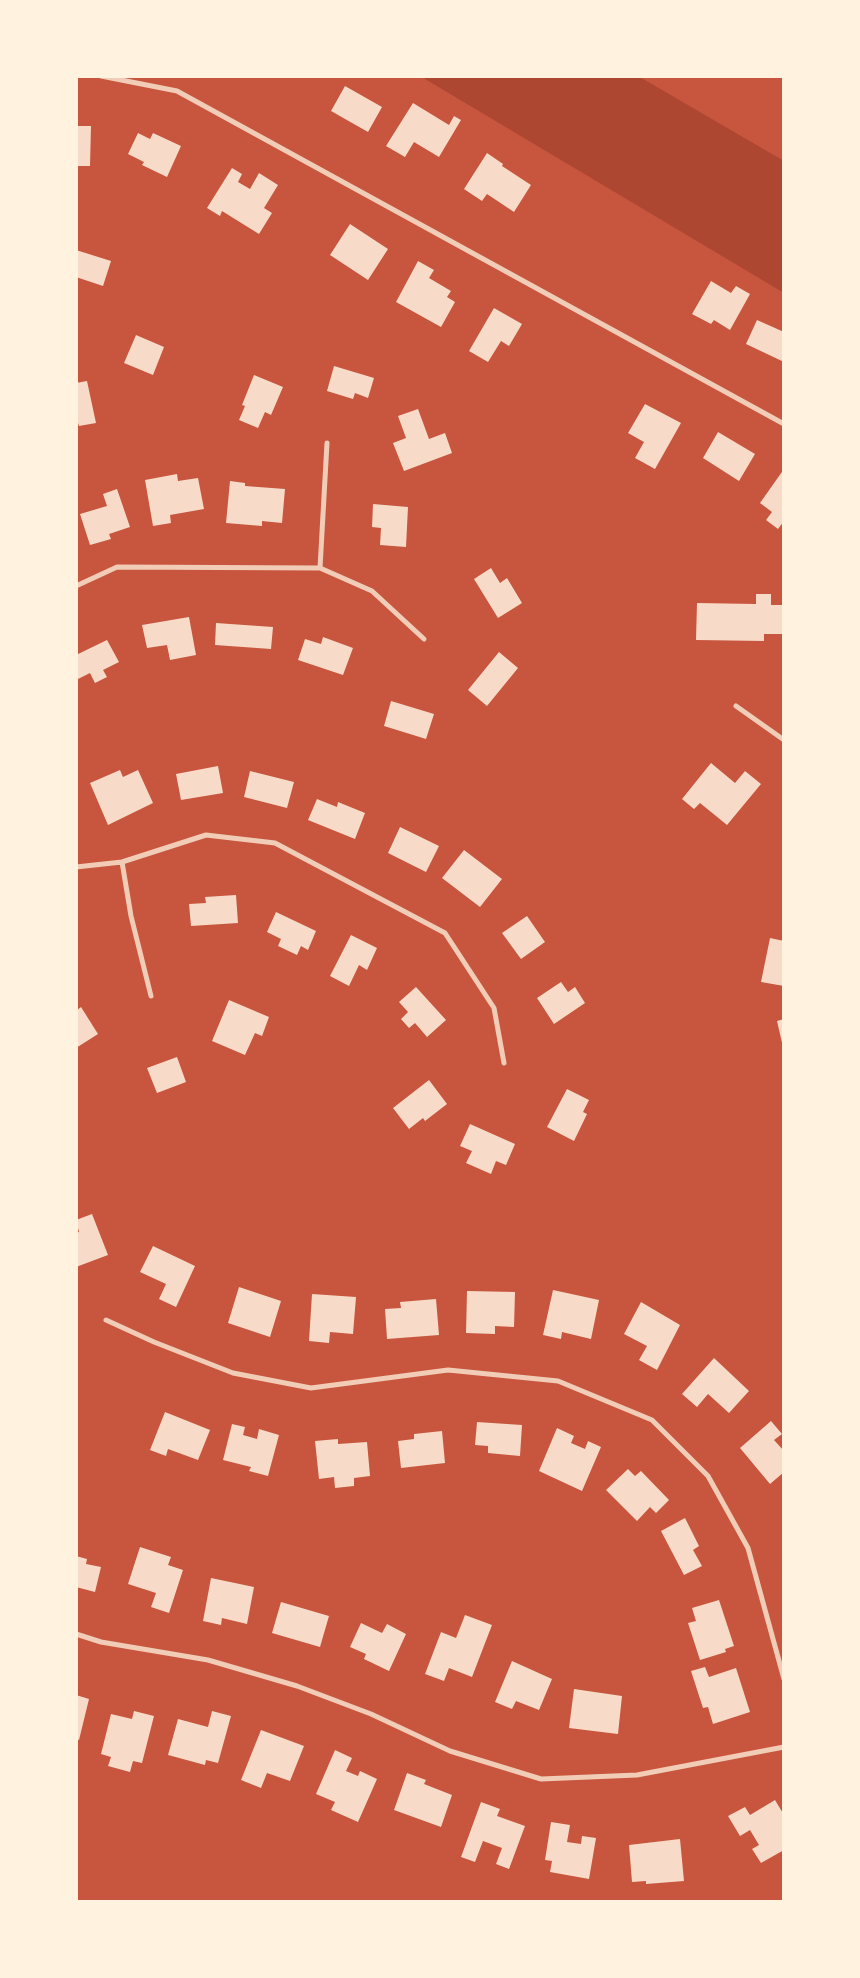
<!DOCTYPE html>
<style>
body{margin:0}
#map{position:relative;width:860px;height:1978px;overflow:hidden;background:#c8553d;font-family:Signika,sans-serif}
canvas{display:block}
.frame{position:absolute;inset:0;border:78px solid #fff3e0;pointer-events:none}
</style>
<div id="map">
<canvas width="860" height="1978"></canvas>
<div class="frame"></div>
</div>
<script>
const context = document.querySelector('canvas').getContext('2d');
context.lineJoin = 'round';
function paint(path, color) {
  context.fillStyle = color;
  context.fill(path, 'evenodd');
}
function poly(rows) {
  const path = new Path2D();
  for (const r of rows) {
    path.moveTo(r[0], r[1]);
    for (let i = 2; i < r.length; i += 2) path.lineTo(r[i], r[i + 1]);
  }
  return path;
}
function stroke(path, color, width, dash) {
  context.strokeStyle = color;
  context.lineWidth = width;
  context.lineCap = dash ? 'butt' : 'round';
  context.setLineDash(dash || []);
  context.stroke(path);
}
paint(poly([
 [420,76,638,76,784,161,784,293]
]), '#ae4732');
paint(poly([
 [345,86,382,107,368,132,331,111],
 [413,103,449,125,454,116,461,120,439,157,414,142,405,157,386,146],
 [76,126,91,126,90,166,76,166],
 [138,133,150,139,153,133,181,146,167,177,142,165,144,162,128,154],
 [487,153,503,164,502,166,531,185,514,212,487,194,482,201,464,189],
 [232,168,242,174,238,182,250,189,259,173,278,185,264,208,272,213,259,234,222,211,220,216,207,208],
 [350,224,388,249,368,280,330,255],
 [76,250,111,261,103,286,76,277],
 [418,261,434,270,429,278,451,291,447,297,455,302,441,327,396,302],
 [711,281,731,293,736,286,750,294,730,330,714,320,711,324,692,314],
 [494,308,522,324,509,346,501,341,488,362,469,351],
 [757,320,784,332,784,362,746,344],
 [136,335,164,347,153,375,124,363],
 [334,366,374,378,368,398,355,393,353,399,327,391],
 [254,375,283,387,271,415,265,412,258,428,239,420,245,406,242,405],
 [87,381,96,423,79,426,78,423,76,423,76,383],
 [645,404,681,423,655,469,635,458,644,442,628,433],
 [418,409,429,439,445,433,452,453,404,471,393,443,406,438,398,416],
 [718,432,755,454,739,481,703,458],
 [784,469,784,521,778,529,766,520,772,512,760,503],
 [177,474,178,481,198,478,204,509,170,515,171,523,153,526,145,480],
 [230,481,245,483,245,486,285,489,282,523,262,521,262,526,226,523],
 [117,489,130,527,109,534,111,539,90,545,80,514,107,506,103,494],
 [373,504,408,507,406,547,380,545,381,528,372,527],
 [491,568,500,583,507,578,522,603,498,618,474,579],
 [756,594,771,594,771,605,784,605,784,634,764,634,764,641,696,640,697,603,756,604],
 [189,617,196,655,170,660,167,645,147,648,142,625],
 [216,623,273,627,271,649,215,645],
 [323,637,353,648,343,675,298,660,305,639,321,644],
 [107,640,119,662,103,670,107,677,95,683,90,673,76,680,76,655],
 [499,652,518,668,487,706,468,690],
 [391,701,434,714,426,739,384,726],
 [711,763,735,783,745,771,761,784,727,825,700,803,694,809,682,799],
 [218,766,223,793,181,800,176,774],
 [120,770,123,777,138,770,153,803,108,825,90,783],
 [250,771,294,782,287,808,244,797],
 [317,799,337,807,338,802,365,813,355,839,308,820],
 [400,827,439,846,426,872,388,853],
 [464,850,502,879,480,907,442,878],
 [236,895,238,923,191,926,189,904,206,903,205,897],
 [276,912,316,931,308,950,301,946,297,955,278,946,281,939,267,932],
 [527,916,545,942,521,959,502,933],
 [351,935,377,948,367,970,359,965,349,986,330,976],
 [770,938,784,941,784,986,761,982],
 [561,982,568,992,575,987,585,1003,554,1024,537,998],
 [416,987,446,1020,427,1037,415,1023,409,1028,401,1019,408,1012,399,1002],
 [229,1000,269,1017,262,1036,255,1033,245,1055,212,1041],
 [81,1007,98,1034,76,1048,76,1011],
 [784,1019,784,1047,783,1047,777,1021],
 [177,1057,186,1082,157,1093,147,1068],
 [429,1080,447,1104,425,1121,423,1118,409,1129,393,1108],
 [567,1089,589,1100,583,1112,587,1114,574,1141,547,1127],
 [470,1124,515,1144,506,1165,496,1161,491,1174,466,1163,472,1151,460,1146],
 [92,1214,108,1255,76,1267,76,1233,79,1232,76,1220],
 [153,1246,195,1266,176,1307,159,1299,166,1284,140,1272],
 [239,1287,281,1301,270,1337,228,1323],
 [553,1290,599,1300,591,1339,562,1332,561,1339,543,1335],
 [467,1291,515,1292,514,1327,495,1326,495,1334,466,1333],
 [312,1294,356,1297,353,1334,330,1332,329,1343,309,1341],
 [436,1299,439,1335,387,1339,385,1309,401,1308,400,1302],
 [641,1302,680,1325,657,1370,639,1360,647,1346,624,1334],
 [714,1358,749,1391,729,1413,708,1394,697,1407,682,1394],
 [165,1412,210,1430,198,1460,168,1449,166,1456,150,1450],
 [771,1421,782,1434,774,1440,784,1451,784,1472,770,1484,740,1448],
 [477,1422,522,1425,520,1456,488,1453,488,1446,475,1445],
 [232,1424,245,1427,243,1435,257,1439,259,1429,279,1435,268,1476,249,1471,251,1467,223,1460],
 [557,1428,574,1436,571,1443,585,1449,588,1441,601,1447,582,1491,539,1471],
 [442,1431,445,1463,401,1468,398,1441,414,1439,414,1434],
 [338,1439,338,1444,367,1442,370,1476,354,1478,354,1486,335,1488,334,1477,319,1479,315,1441],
 [628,1469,635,1476,641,1471,669,1500,656,1513,650,1507,637,1521,606,1490],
 [685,1518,699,1546,693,1550,702,1566,684,1575,661,1531],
 [140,1547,171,1557,168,1565,183,1570,169,1613,151,1607,156,1593,128,1584],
 [76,1556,87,1559,86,1564,101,1567,95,1592,76,1587],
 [211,1578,254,1587,247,1624,222,1618,221,1625,203,1621],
 [719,1600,734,1646,725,1649,726,1652,700,1660,688,1623,696,1621,692,1608],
 [281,1602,329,1616,320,1647,272,1633],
 [465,1615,492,1625,472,1677,449,1668,444,1681,425,1674,441,1632,456,1638],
 [361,1623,382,1633,387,1624,406,1634,389,1671,364,1659,366,1654,350,1647],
 [512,1661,552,1679,539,1710,516,1701,512,1709,495,1702],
 [705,1667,709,1677,736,1668,750,1712,713,1724,708,1707,703,1708,691,1671],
 [574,1689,622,1696,618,1734,569,1728],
 [76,1695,89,1699,79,1740,76,1739],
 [134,1711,154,1716,142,1763,133,1761,130,1772,108,1766,111,1757,101,1754,111,1714,132,1719],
 [212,1711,231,1716,218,1763,206,1760,205,1765,168,1755,178,1719,208,1727],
 [261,1730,304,1746,290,1781,267,1773,261,1788,241,1780],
 [335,1750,352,1758,346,1771,358,1776,360,1771,377,1779,358,1822,331,1810,335,1802,316,1794],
 [407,1773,426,1780,424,1784,452,1795,441,1827,394,1810],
 [775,1800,784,1815,784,1850,761,1863,752,1849,759,1845,750,1830,740,1836,728,1816,745,1807,750,1815],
 [481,1802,500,1809,497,1816,525,1826,509,1869,496,1864,502,1848,483,1841,475,1862,461,1857],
 [551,1822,570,1825,567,1842,581,1844,582,1836,596,1838,589,1879,550,1872,552,1861,545,1860],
 [680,1839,684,1881,646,1884,646,1881,632,1882,629,1845]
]), '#f7dbc8');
stroke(poly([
 [101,76,177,91,784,424],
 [320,568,327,443],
 [76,586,117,567,320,568,372,591,424,639],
 [736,706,784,740],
 [122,862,131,916,151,996],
 [76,867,122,862,206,835,275,843,445,933,494,1008,504,1063],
 [106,1320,154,1342,233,1373,311,1388,448,1370,558,1381,652,1420,708,1476,748,1548,784,1679],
 [76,1634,101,1642,208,1660,297,1686,371,1714,450,1751,541,1779,637,1775,784,1747]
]), '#f1ccb7', 5);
</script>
